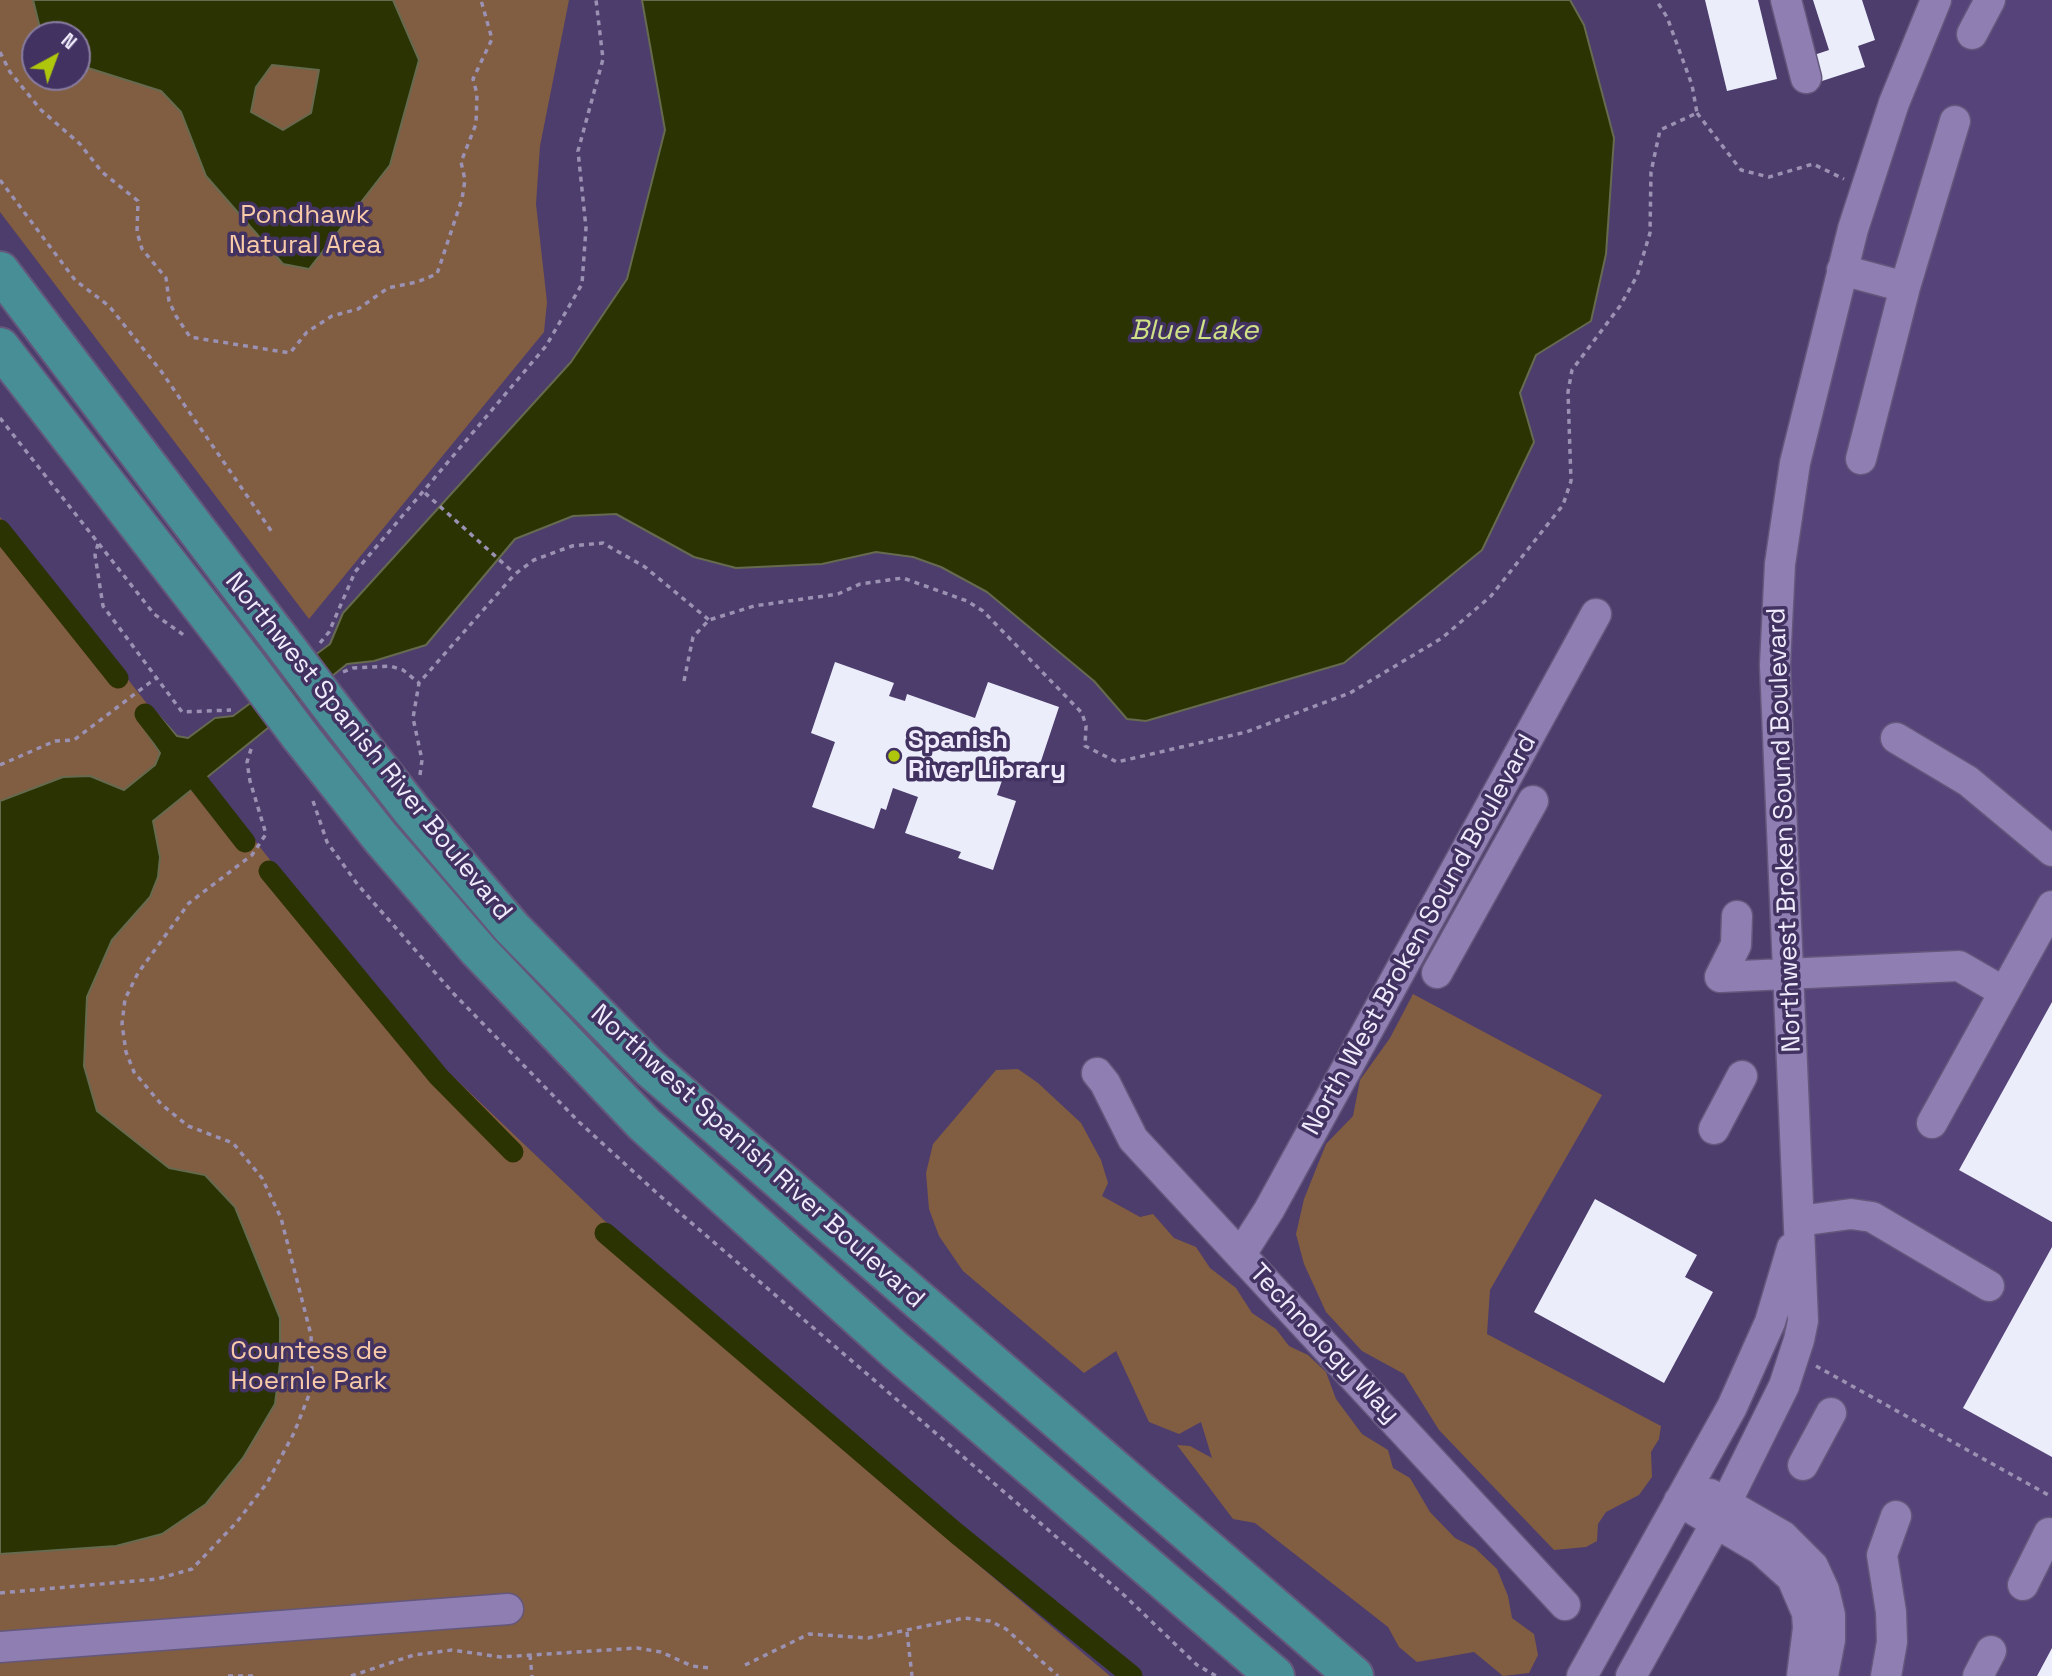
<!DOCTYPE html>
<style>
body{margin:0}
#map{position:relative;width:2052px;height:1676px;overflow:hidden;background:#4d3d6c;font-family:"Space Grotesk",sans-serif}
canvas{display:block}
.north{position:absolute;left:21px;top:21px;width:70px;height:70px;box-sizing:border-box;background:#423261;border:2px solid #877c9f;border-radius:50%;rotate:41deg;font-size:19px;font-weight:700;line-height:28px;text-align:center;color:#efebfc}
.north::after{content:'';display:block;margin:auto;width:24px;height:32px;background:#aec60c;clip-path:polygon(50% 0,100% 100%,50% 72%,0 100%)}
</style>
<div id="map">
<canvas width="2052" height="1676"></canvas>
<div class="north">N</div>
</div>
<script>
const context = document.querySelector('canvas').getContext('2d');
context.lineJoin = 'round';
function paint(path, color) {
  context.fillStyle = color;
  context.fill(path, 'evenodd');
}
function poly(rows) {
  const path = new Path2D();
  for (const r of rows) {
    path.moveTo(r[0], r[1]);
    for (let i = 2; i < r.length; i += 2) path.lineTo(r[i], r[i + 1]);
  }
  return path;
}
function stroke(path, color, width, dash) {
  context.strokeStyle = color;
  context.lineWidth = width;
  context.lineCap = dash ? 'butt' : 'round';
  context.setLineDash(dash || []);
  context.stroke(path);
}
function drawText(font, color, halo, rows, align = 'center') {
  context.font = font + ' "Space Grotesk",sans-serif';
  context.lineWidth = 7;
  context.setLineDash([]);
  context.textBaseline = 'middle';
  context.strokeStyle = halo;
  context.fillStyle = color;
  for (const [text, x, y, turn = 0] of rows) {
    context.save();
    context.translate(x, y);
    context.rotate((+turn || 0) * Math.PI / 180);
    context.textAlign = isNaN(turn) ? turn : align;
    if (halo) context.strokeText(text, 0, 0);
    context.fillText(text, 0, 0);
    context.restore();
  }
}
paint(poly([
 [1936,0,2052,0,2052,1676,1823,1676,1830,1640,1725,1502,1795,1356,1775,665,1795,463]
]), '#564379');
paint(poly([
 [0,0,569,0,540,146,536,204,547,302,544,332,309,619,0,212],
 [35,35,77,35,77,77,35,77],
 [0,517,404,1030,871,1474,1110,1676,0,1676],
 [1413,994,1602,1095,1490,1290,1487,1334,1661,1426,1659,1439,1651,1452,1652,1477,1639,1495,1606,1512,1598,1524,1597,1541,1586,1547,1554,1550,1439,1430,1404,1374,1362,1351,1326,1312,1304,1264,1296,1234,1304,1199,1326,1144,1353,1116,1360,1080,1390,1038],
 [1018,1069,1038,1083,1081,1123,1101,1160,1108,1183,1102,1196,1140,1217,1153,1214,1174,1238,1196,1247,1210,1268,1236,1288,1252,1313,1276,1329,1289,1346,1308,1355,1326,1372,1336,1399,1362,1434,1388,1450,1393,1468,1410,1478,1430,1512,1455,1538,1475,1548,1497,1569,1508,1596,1512,1618,1534,1634,1538,1655,1529,1673,1503,1676,1474,1652,1417,1662,1399,1647,1388,1627,1255,1523,1233,1519,1177,1445,1190,1446,1212,1458,1201,1422,1179,1434,1149,1422,1116,1351,1084,1373,963,1271,939,1236,929,1209,926,1173,933,1144,996,1070]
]), '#815d42');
const water = poly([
 [33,0,393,0,419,60,390,165,309,269,283,264,206,176,181,112,161,91,85,67,77,61,77,35,44,35,41,32,33,0],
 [272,65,319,70,311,113,283,130,251,112,256,87,272,65],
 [642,0,1570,0,1584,25,1614,138,1606,254,1591,321,1536,355,1520,393,1534,442,1482,550,1344,663,1146,721,1127,719,1094,681,987,592,941,567,913,557,876,552,822,564,736,568,694,557,616,514,573,516,515,539,426,645,374,661,347,664,153,821,160,857,158,877,150,897,112,940,87,997,84,1066,97,1111,169,1168,205,1175,235,1207,280,1318,280,1363,275,1404,243,1458,206,1504,162,1534,116,1546,0,1554,0,801,63,777,90,776,124,790,155,765,160,753,141,724,142,716,147,712,157,714,177,736,188,738,215,718,233,716,330,644,343,613,571,362,627,279,665,130,642,0]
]);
paint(water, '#2c3303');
stroke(water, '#666a4e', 2);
stroke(poly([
 [0,530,118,678],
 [145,714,245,842],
 [269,871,439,1077,513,1152],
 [605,1233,956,1533,1132,1676]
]), '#2c3303', 21);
paint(poly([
 [1705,0,1758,0,1777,79,1727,91],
 [1813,0,1862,0,1875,40,1858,46,1865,67,1822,81,1814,55,1829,50],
 [835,662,894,683,889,696,905,701,907,694,975,718,988,682,1059,707,1035,779,1006,769,997,795,1016,801,993,870,958,858,961,852,905,833,918,797,893,788,886,810,881,808,874,829,812,807,835,742,811,733],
 [2052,1002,2052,1222,1959,1170],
 [1595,1199,1697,1255,1685,1277,1713,1292,1664,1383,1534,1312],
 [2052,1247,2052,1457,1963,1408],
 [2052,1648,2052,1676,2037,1676]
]), '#ebeefa');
const minor = poly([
 [1786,0,1806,78],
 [1972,34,1990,0],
 [1842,270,1905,287],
 [1861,459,1905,287,1955,121],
 [1896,738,1968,781,2052,851],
 [1737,916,1736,945,1720,977,1959,966,2004,992],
 [1437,973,1533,801],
 [1097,1073,1105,1083,1133,1139,1565,1605],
 [1932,1123,2052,906],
 [1714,1129,1742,1076],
 [1799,1221,1851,1214,1872,1217,1989,1286],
 [1241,1254,1269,1210,1596,614],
 [1803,1465,1831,1413],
 [1710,1494,1783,1536,1813,1566,1824,1590,1830,1615,1830,1640,1823,1676],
 [1679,1501,1760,1549,1792,1578,1807,1613,1808,1628,1802,1676],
 [2023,1585,2049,1533],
 [0,1647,508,1609],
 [1582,1676,1732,1407,1770,1322,1792,1248],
 [1631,1676,1716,1523,1784,1386,1799,1340,1803,1321,1775,665,1780,564,1795,463,1853,229,1894,103,1936,0],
 [1886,1676,1892,1642,1891,1612,1882,1555,1896,1516],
 [1978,1676,1991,1651]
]);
const major = poly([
 [0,271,279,638],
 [0,347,246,664],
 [335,712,413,812,512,928,650,1068,1354,1676],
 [300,736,381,838,478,950,644,1124,895,1350,1275,1676]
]);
stroke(minor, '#64577c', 33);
stroke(major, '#64577c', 42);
stroke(poly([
 [0,52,10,72,41,110,80,144,102,172,138,201,137,232,142,249,166,278,169,301,176,316,190,337,290,353,307,332,332,316,358,309,388,288,417,282,437,274,462,199,465,180,461,162,476,124,477,94,473,79,492,39,481,0],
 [1697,113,1741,170,1769,177,1813,164,1844,179],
 [0,180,75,280,109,306,161,371,272,532],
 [0,418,154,614,185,636],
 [425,493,514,573],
 [98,544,95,555,103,606,182,712,231,710],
 [320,643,329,632,355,572,546,346,582,284,586,228,578,151,603,59,596,0],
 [343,672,353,668,390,666,403,670,419,683],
 [684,681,693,637,709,620,754,606,838,594,860,584,903,578,967,601,983,611,1082,713,1086,726,1085,746,1117,762,1246,732,1350,693,1442,638,1491,596,1563,505,1571,481,1568,392,1572,370,1620,306,1637,276,1650,233,1651,172,1660,130,1697,113,1692,85,1667,17,1656,0],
 [0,765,55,741,74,740,156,678],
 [420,775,422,760,413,718,419,683,515,574,534,560,572,546,603,543,645,567,709,620],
 [313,801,327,842,358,885,454,994,579,1122,659,1195,1125,1596,1197,1665,1216,1676],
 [1816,1366,2052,1497],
 [0,1593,157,1579,192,1569,236,1523,267,1483,294,1433,309,1395,312,1374,311,1335,281,1218,262,1178,233,1143,188,1126,161,1104,134,1072,126,1052,122,1024,125,999,138,973,189,903,252,855,266,834,250,781,247,762,252,746],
 [907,1632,912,1676],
 [530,1655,532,1676],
 [745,1665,809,1634,868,1638,964,1618,990,1621,1006,1629,1058,1676],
 [228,1676,258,1676],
 [351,1676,414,1655,452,1650,501,1657,637,1648,661,1652,692,1666,710,1668]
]), '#9b91b2', 3.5, [5, 5]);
stroke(minor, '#8e7eb2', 30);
stroke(major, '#488e96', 38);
const majorBridge = poly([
 [279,638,335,712],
 [246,664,300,736]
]);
stroke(majorBridge, '#64577c', 42, []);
stroke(majorBridge, '#488e96', 38);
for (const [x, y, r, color] of [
 [894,756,7,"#aec60c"]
]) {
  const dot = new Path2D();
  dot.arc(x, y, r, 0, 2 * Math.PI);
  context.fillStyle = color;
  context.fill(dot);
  stroke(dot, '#423261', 2.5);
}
drawText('26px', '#f8caa8', '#423261', [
 ["Pondhawk",305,216],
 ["Natural Area",305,246],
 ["Countess de",309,1352],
 ["Hoernle Park",309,1382]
]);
drawText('bold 26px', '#efebfc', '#423261', [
 ["Spanish",908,741],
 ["River Library",908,771]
], 'left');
drawText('26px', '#efebfc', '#423261', [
 ["Northwest Spanish River Boulevard",368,747,51],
 ["Northwest Broken Sound Boulevard",1785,830,-92],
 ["North West Broken Sound Boulevard",1420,935,-61],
 ["Northwest Spanish River Boulevard",757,1157,42],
 ["Technology Way",1324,1344,47]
]);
drawText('italic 28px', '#cfe187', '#423261', [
 ["Blue Lake",1194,331]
]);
</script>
